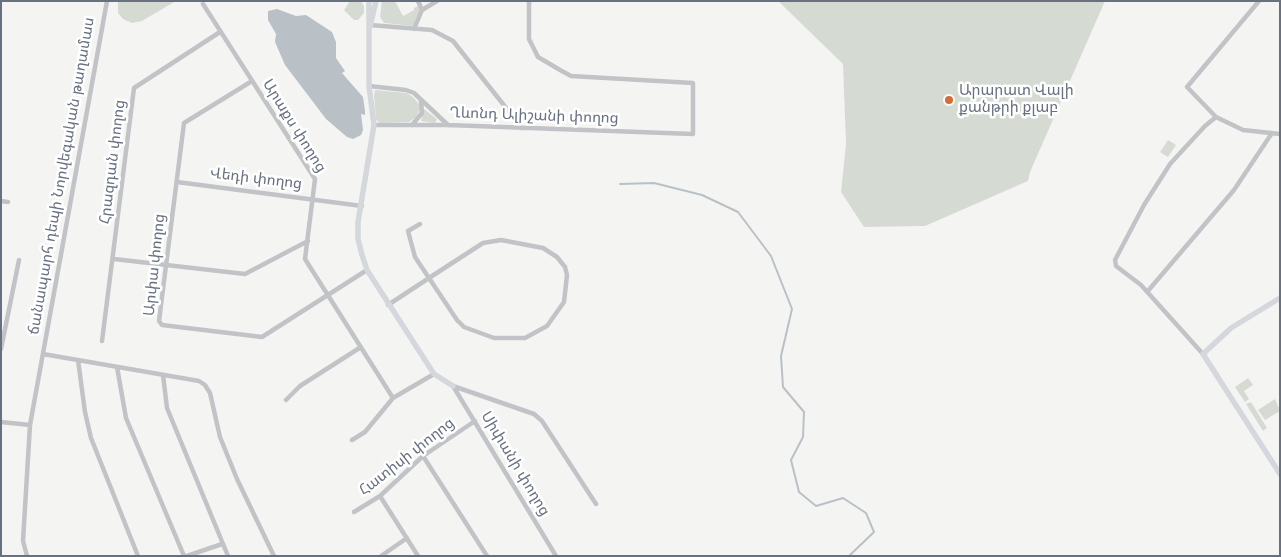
<!DOCTYPE html>
<meta charset="utf-8">
<style>
body{margin:0}
#map{position:relative;width:1281px;height:557px;overflow:hidden;background:#f4f5f2;font-family:"Varela Round",sans-serif}
canvas{display:block}
.frame{position:absolute;inset:0;border:2px solid #677180;pointer-events:none}
</style>
<div id="map">
<canvas width="1281" height="557"></canvas>
<div class="frame"></div>
</div>
<script>
const context = document.querySelector('canvas').getContext('2d');
context.lineJoin = 'round';
function paint(path, color) {
  context.fillStyle = color;
  context.fill(path, 'evenodd');
}
function poly(rows) {
  const path = new Path2D();
  for (const r of rows) {
    path.moveTo(r[0], r[1]);
    for (let i = 2; i < r.length; i += 2) path.lineTo(r[i], r[i + 1]);
  }
  return path;
}
function stroke(path, color, width, dash) {
  context.strokeStyle = color;
  context.lineWidth = width;
  context.lineCap = dash ? 'butt' : 'round';
  context.setLineDash(dash || []);
  context.stroke(path);
}
function drawText(font, color, halo, rows, align = 'center') {
  context.font = font + ' "Varela Round","Noto Sans Armenian",sans-serif';
  context.lineWidth = 5;
  context.setLineDash([]);
  context.textBaseline = 'middle';
  context.strokeStyle = halo;
  context.fillStyle = color;
  for (const [text, x, y, turn = 0] of rows) {
    context.save();
    context.translate(x, y);
    context.rotate((+turn || 0) * Math.PI / 180);
    context.textAlign = isNaN(turn) ? turn : align;
    if (halo) context.strokeText(text, 0, 0);
    context.fillText(text, 0, 0);
    context.restore();
  }
}
paint(poly([
 [118,1,176,1,142,21,132,23,123,19,118,13],
 [350,1,361,1,364,6,364,13,358,20,354,20,344,10],
 [382,1,395,1,403,16,414,10,414,8,418,6,420,11,413,26,384,23,380,17],
 [778,1,1105,1,1030,172,1028,181,925,226,864,227,841,192,846,144,843,64],
 [375,90,407,93,413,97,419,104,420,110,416,117,409,122,380,123,376,120,374,96],
 [424,109,437,119,435,123,421,121],
 [1168,140,1176,145,1168,157,1160,152],
 [1248,378,1253,385,1244,391,1249,399,1245,402,1235,387],
 [1275,399,1280,411,1265,420,1258,410],
 [1251,402,1267,428,1263,431,1246,404]
]), '#d5dbd3');
paint(poly([
 [277,9,296,16,306,15,332,32,336,42,336,58,345,71,342,73,363,97,365,111,365,115,361,114,363,130,361,135,353,139,347,137,326,119,285,65,275,42,276,34,268,20,268,11]
]), '#b9c1c6');
stroke(poly([
 [620,184,654,183,702,195,738,212,771,256,792,309,781,356,783,387,804,412,803,437,791,460,799,492,816,506,843,498,866,513,874,532,849,556]
]), '#b9c1c6', 2);
stroke(poly([
 [418,1,422,10],
 [203,4,315,179,305,259,393,398],
 [370,25,432,30,453,41,522,128],
 [414,29,422,10,437,1],
 [252,81,184,123,159,321,162,325,262,337,367,270],
 [369,86,406,90,414,93,448,125],
 [1216,117,1187,87,1259,1],
 [374,125,448,125,693,134,693,83,571,76,560,70,538,57,529,39,529,1],
 [412,125,422,113,421,101],
 [177,182,362,206],
 [1,201,8,202],
 [114,259,245,274,308,241],
 [1147,292,1234,190,1272,133],
 [388,305,429,278,483,243,501,240,543,248,557,257,565,267,567,275,564,302,547,326,525,338,494,338,464,327,457,320,415,257,408,231,420,224],
 [102,341,134,88,220,32],
 [1,349,19,260],
 [43,354,199,381,205,385,210,393,220,437,237,479,274,556],
 [1203,354,1141,285,1116,266,1115,260,1144,205,1170,164,1205,126,1216,117,1243,130,1280,134],
 [78,360,85,412,91,438,138,556],
 [117,367,126,418,184,556],
 [163,375,167,408,228,556],
 [453,386,556,556],
 [453,386,534,414,542,421,596,504],
 [286,400,300,386,361,347],
 [1,422,30,425],
 [352,440,365,432,393,398,434,374],
 [423,456,487,556],
 [380,496,418,556],
 [354,512,380,496,423,456,475,421],
 [27,556,23,541,30,425,107,1],
 [187,556,222,544],
 [381,556,407,538]
]), '#c1c3c7', 4.5);
stroke(poly([
 [369,1,369,86,374,125,358,222,358,239,362,255,367,270,434,374,453,386],
 [370,27,376,1],
 [1280,298,1231,328,1203,354,1280,474]
]), '#d4d7db', 5.5);
for (const [x, y, r, color] of [
 [949,100,5,"#d16d35"]
]) {
  const dot = new Path2D();
  dot.arc(x, y, r, 0, 2 * Math.PI);
  context.fillStyle = color;
  context.fill(dot);
  stroke(dot, '#fff', 2);
}
drawText('15px', '#677180', '#fff', [
 ["Արարատ Վալի",959,91],
 ["քանթրի քլաբ",959,108]
], 'left');
drawText('15px', '#677180', '#fff', [
 ["Ղևոնդ Ալիշանի փողոց",534,116,2],
 ["Արաքս փողոց",294,126,58],
 ["Հրազդան փողոց",113,162,-83],
 ["ճանապարհ դեպի Նորվեգական թաղամաս",62,176,-80],
 ["Վեդի փողոց",256,179,7],
 ["Արփա փողոց",155,265,-84],
 ["Հատիսի փողոց",407,457,-38],
 ["Սիփանի փողոց",515,464,59]
]);
</script>
